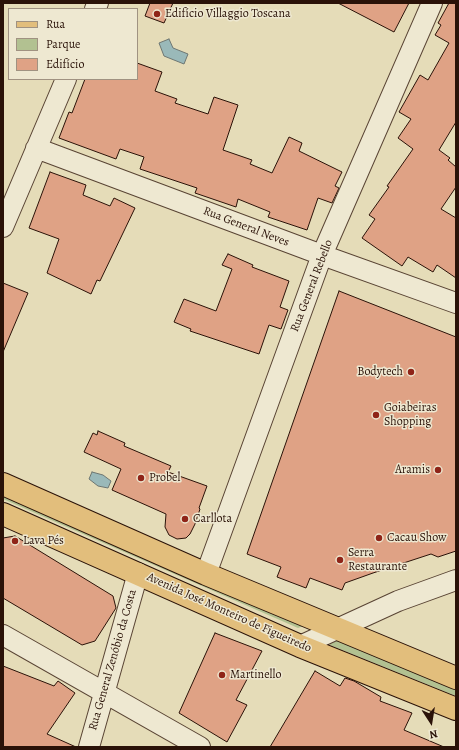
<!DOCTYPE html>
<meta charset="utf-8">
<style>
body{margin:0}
#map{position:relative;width:459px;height:750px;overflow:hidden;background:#e5dcb8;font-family:Alegreya,serif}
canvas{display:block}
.frame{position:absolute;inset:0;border:4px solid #2a1208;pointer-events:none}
.legend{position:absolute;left:8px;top:8px;width:130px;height:72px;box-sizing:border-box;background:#eee8d1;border:1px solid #a09281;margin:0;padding:5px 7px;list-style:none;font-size:12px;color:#2a1208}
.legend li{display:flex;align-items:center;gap:8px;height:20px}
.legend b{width:20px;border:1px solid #a09281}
.north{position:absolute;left:411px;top:702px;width:40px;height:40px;-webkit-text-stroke:3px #eee8d1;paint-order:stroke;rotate:168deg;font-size:11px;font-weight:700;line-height:16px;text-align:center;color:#2a1208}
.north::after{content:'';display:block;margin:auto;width:14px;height:18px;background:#2a1208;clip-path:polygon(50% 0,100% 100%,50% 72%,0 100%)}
</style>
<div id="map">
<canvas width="459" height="750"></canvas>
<div class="frame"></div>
<ul class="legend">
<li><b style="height:5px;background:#e2be7c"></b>Rua</li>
<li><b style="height:11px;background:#b2c191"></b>Parque</li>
<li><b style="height:11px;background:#dfa285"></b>Edifício</li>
</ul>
<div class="north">N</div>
</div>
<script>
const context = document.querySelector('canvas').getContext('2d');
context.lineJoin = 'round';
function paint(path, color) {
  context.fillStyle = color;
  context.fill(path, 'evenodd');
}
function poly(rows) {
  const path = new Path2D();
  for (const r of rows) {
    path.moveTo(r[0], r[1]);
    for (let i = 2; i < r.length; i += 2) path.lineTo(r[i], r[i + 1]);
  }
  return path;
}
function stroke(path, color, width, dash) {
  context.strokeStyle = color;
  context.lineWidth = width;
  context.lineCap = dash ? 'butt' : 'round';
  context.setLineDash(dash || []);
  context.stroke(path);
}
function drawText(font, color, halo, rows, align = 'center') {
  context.font = font + ' Alegreya,serif';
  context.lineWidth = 3;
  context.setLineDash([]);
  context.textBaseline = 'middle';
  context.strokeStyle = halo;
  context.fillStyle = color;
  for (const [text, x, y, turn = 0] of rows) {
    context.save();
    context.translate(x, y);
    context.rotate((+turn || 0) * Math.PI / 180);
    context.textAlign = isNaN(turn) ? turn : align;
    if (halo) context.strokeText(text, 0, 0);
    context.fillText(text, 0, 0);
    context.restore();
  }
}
paint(poly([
 [3,492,304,626,298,628,3,499],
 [331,637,456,688,456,696,330,645]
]), '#b2c191');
const water = poly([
 [169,39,173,48,188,54,184,64,164,56,159,43,169,39],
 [92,472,103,475,111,481,108,488,98,486,89,479,92,472]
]);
paint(water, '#9ab9b9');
stroke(water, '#6d7672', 1);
const building = poly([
 [150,3,173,3,164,23,145,16,150,3],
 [338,3,409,3,394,32,338,3],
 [449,3,456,3,456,122,439,150,450,158,448,160,456,167,456,187,441,209,456,218,456,278,437,265,433,272,408,257,402,266,362,238,375,219,369,215,389,187,387,186,413,149,398,138,411,119,399,112,420,75,428,80,449,43,435,35,441,25,438,23,449,3],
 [137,63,162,72,155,91,177,99,175,103,208,114,214,97,238,105,223,150,252,160,250,164,272,173,289,137,302,143,299,151,342,172,335,186,339,188,332,203,318,198,307,230,268,217,270,212,238,199,236,207,195,193,197,188,140,169,144,157,120,149,116,159,59,138,69,112,72,113,85,79,137,79,137,63],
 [50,172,86,185,83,195,110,206,114,198,135,208,100,281,97,280,91,294,47,273,59,239,29,228,50,172],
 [228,254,253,265,252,267,289,281,280,307,288,310,281,329,269,325,259,354,190,331,191,329,174,322,184,299,216,311,232,269,222,265,228,254],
 [3,283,28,293,3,352,3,283],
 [339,291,456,337,456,551,438,557,431,554,373,573,345,583,342,590,310,578,306,588,277,577,281,567,247,554,339,291],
 [98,431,125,443,124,446,171,466,168,472,207,486,199,508,200,509,195,524,190,534,186,538,177,539,169,535,165,527,166,514,112,490,121,469,84,452,93,433,97,435,98,431],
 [15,536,113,596,116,608,95,641,82,645,3,598,3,538,15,536],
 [215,633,262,651,236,700,247,705,227,742,179,713,215,633],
 [3,666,54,686,58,681,75,693,47,734,76,747,3,747,3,666],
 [315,671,340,686,345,678,354,681,381,697,380,701,412,713,404,730,444,747,270,747,315,671]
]);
paint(building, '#dfa285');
stroke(building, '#2a1208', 1);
const minor = poly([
 [95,9,98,3],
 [36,148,322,255,456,303],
 [3,227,66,79],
 [206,574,322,255,432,3],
 [3,635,200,747],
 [300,646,398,601,456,580],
 [89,747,138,573]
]);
const major = poly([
 [3,484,206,574,456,678],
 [3,514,300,646,456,709]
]);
stroke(minor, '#594434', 22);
stroke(major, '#2a1208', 24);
stroke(minor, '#eee8d1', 20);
stroke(major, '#e2be7c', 22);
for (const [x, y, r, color] of [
 [157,14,4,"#8f2418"],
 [411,372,4,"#8f2418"],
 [376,415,4,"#8f2418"],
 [438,470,4,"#8f2418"],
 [141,478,4,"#8f2418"],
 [185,519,4,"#8f2418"],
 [379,538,4,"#8f2418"],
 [15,541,4,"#8f2418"],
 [340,560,4,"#8f2418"],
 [222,675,4,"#8f2418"]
]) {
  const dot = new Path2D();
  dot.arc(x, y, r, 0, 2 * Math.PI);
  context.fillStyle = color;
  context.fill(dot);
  stroke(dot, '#eee8d1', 1.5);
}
drawText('12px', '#2a1208', '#eee8d1', [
 ["Edifício Villaggio Toscana",165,14],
 ["Bodytech",403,372,"right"],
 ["Goiabeiras",384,408],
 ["Shopping",384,422],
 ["Aramis",430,470,"right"],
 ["Probel",149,478],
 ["Carllota",193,519],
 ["Cacau Show",387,538],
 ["Lava Pés",23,541],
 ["Serra",348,553],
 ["Restaurante",348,567],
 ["Martinello",230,675]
], 'left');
drawText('12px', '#2a1208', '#eee8d1', [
 ["Rua General Neves",246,227,21],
 ["Rua General Rebello",312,286,-69],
 ["Avenida José Monteiro de Figueiredo",229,613,24],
 ["Rua General Zenóbio da Costa",113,660,-74]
]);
</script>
